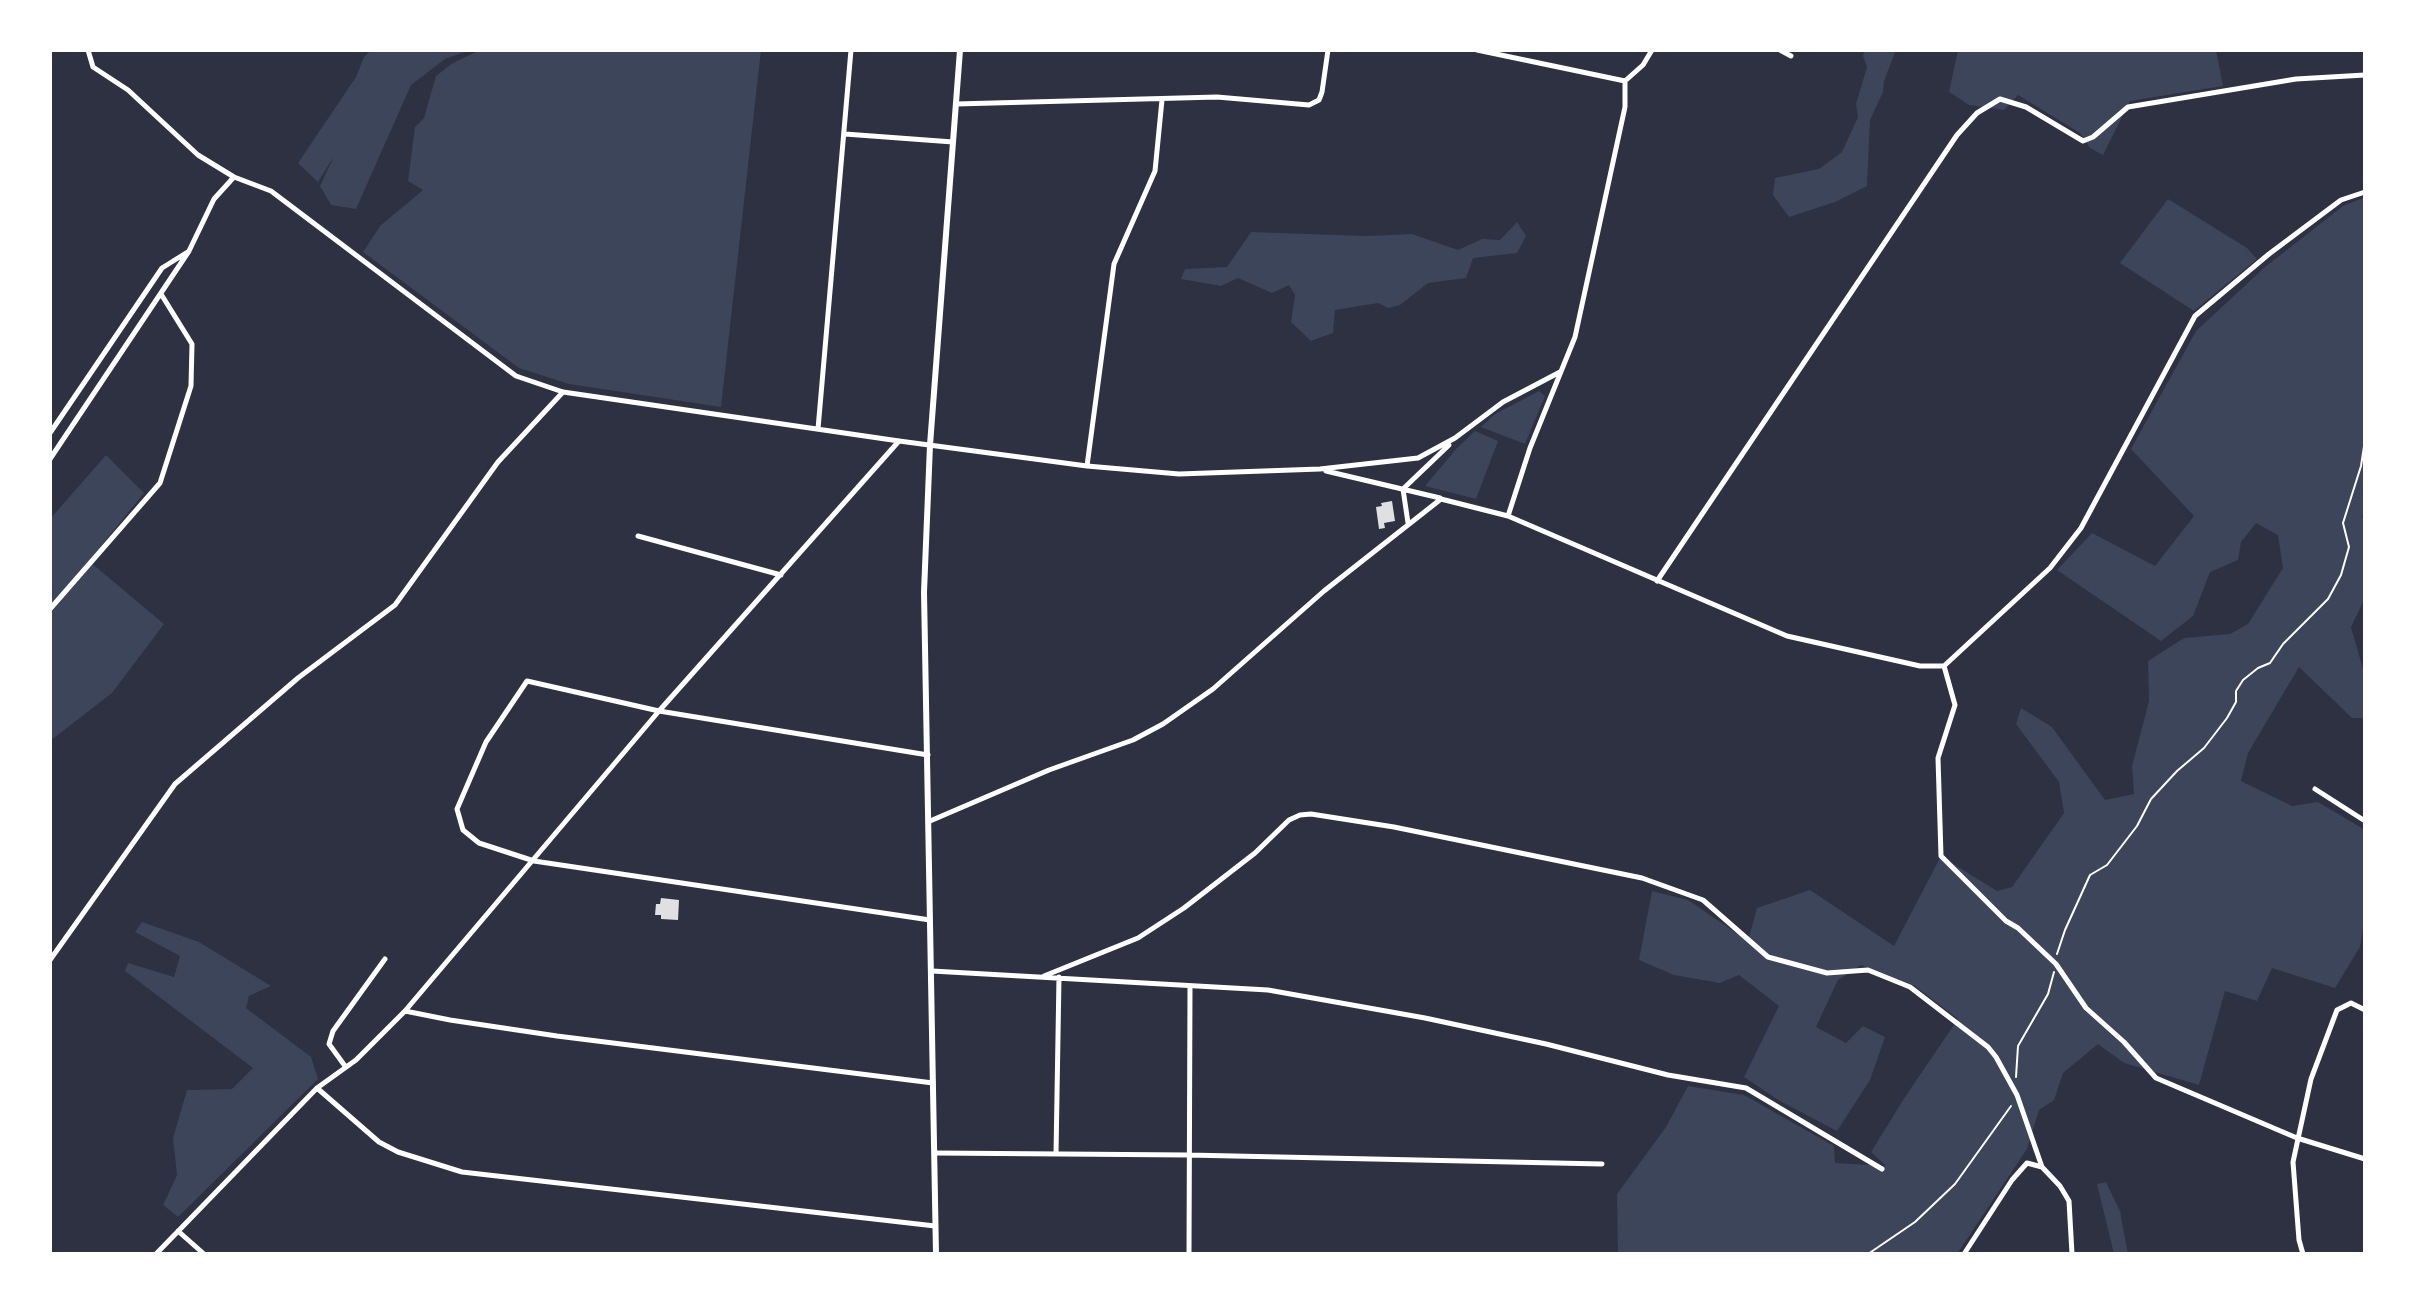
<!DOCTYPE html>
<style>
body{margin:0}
#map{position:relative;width:2415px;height:1304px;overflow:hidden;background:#2d3142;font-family:Mulish,sans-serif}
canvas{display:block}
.frame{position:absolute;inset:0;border:52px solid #fff;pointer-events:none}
</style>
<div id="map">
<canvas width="2415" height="1304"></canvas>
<div class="frame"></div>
</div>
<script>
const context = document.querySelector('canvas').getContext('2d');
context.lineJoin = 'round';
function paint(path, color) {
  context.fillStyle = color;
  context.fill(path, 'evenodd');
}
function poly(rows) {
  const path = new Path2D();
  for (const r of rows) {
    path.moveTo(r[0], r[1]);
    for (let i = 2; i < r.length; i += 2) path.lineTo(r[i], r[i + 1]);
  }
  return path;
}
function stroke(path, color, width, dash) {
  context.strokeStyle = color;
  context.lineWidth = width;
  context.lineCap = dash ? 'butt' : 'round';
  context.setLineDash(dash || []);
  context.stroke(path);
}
paint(poly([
 [371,50,470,50,445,59,411,85,356,209,331,205,320,186,334,156,318,182,298,163,356,77,364,57],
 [480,50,761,50,721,407,569,384,519,368,363,252,380,226,423,190,408,181,415,127,424,118,436,76,451,64],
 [1865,50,1896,50,1884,81,1883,92,1870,120,1867,186,1835,202,1789,217,1773,195,1775,178,1819,169,1842,152,1858,117,1856,104,1867,67,1863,56],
 [1958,50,2216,50,2223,86,2130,101,2103,155,2090,148,2080,133,2018,95,2004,110,1969,105,1949,92],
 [2365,197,2365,508,2362,518,2365,520,2365,598,2351,627,2365,676,2365,718,2352,718,2299,667,2248,753,2241,781,2292,806,2318,802,2365,830,2365,916,2360,947,2335,988,2272,968,2257,1001,2225,991,2199,1085,2124,1063,2098,1044,2063,1073,2054,1100,2039,1110,2027,1149,1957,1254,1618,1254,1617,1194,1666,1127,1688,1086,1744,1095,1834,1146,1835,1163,1886,1166,1871,1152,1905,1097,1958,1019,1915,986,1861,965,1838,980,1816,1027,1846,1043,1863,1026,1885,1037,1870,1080,1837,1131,1780,1101,1744,1077,1779,1006,1739,975,1720,983,1674,975,1639,960,1652,891,1688,900,1748,941,1757,908,1810,890,1894,946,1941,856,1997,891,2012,887,2064,813,2059,782,2016,724,2021,708,2052,727,2105,800,2134,794,2132,766,2149,701,2148,661,2184,638,2230,634,2248,624,2283,568,2278,535,2256,523,2241,542,2238,560,2210,572,2193,616,2161,641,2057,570,2092,533,2155,566,2194,516,2131,449,2196,331,2265,267,2343,206],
 [2168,199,2247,248,2257,259,2194,311,2120,263],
 [1517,222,1526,236,1517,253,1473,258,1466,278,1428,283,1400,305,1388,308,1378,303,1335,310,1333,333,1311,341,1291,322,1295,295,1289,285,1272,293,1238,278,1221,286,1181,279,1185,269,1227,267,1251,232,1367,236,1412,234,1458,250,1482,239,1500,240],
 [1539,391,1545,396,1525,444,1481,427,1495,414],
 [1475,431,1498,441,1476,499,1425,486,1457,448],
 [106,455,144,493,89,561,164,624,112,693,50,741,50,519],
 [142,922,199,942,271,986,249,996,246,1008,311,1057,318,1079,178,1217,163,1205,177,1175,173,1138,187,1090,232,1089,253,1068,125,971,128,963,174,977,180,956,135,932],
 [2106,1182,2120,1211,2128,1254,2114,1254,2097,1184]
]), '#3c4559');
paint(poly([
 [1392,501,1395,521,1384,523,1385,528,1379,529,1376,507,1382,506,1381,503],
 [661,898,679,900,678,920,661,919,661,915,655,915,656,904,660,904]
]), '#e0e0e3');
stroke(poly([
 [2057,954,2065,930,2090,875,2107,865,2137,826,2151,799,2177,771,2204,748,2227,718,2236,702,2236,691,2243,680,2258,668,2270,663,2283,644,2328,599,2341,575,2349,547,2343,523,2361,466,2365,440],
 [2016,1077,2018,1046,2048,994,2054,972],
 [1868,1254,1915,1222,1955,1184,2011,1106]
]), '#fff', 2);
stroke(poly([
 [88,50,93,67,128,90,198,155,234,177,271,191,516,376,563,392,899,441,1087,466,1179,474,1320,469,1418,458,1455,438,1503,402,1560,372],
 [1477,50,1625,81],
 [1780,50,1791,56],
 [1625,81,1643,65,1652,50],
 [956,104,1217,97,1309,105,1319,100,1322,92,1328,50],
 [845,134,953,142],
 [818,429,851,50],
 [50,433,162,268,186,253],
 [50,459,189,251,214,199,234,177],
 [1087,466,1114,264,1155,171,1162,100],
 [1326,471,1440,498],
 [1508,516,1530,448,1575,337,1625,107,1625,81],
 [1408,523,1403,489,1449,445],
 [638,536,781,575],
 [1657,581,1957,135,1977,113,2000,99,2026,107,2083,141,2093,137,2128,107,2296,79,2365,75],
 [50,609,160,483,191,386,192,344,161,294],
 [1944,666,1955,705,1938,758,1941,856,2006,921,2018,928,2056,964,2086,1008,2124,1042,2156,1078,2297,1138,2365,1159],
 [928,755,659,711,527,681,486,742,457,809,463,830,479,843,534,861,930,920],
 [2315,789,2365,821],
 [930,821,1049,770,1133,740,1163,724,1213,689,1324,591,1441,499,1508,516,1787,636,1920,666,1944,666,2050,568,2081,528,2195,316,2269,254,2341,200,2365,192],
 [50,960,175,784,298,678,395,605,498,462,563,392],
 [932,971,1268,990,1425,1018,1546,1044,1668,1075,1746,1088,1882,1169],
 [1044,976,1138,938,1184,908,1255,853,1289,820,1300,815,1311,814,1394,827,1642,878,1703,900,1768,957,1827,973,1868,970,1910,987,1988,1047,1996,1057,2017,1095,2042,1167],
 [405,1011,450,1020,557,1036,933,1083],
 [345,1066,329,1044,333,1031,385,959],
 [317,1088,379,1142,398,1152,462,1172,935,1226],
 [935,1153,1188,1155,1602,1164],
 [1056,1154,1059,977],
 [178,1231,204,1254],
 [156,1254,317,1088,356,1060,405,1011,659,711,899,441],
 [1189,1254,1190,987],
 [1964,1254,2012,1180,2027,1163,2042,1167,2060,1186,2069,1201,2072,1254],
 [2303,1254,2299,1240,2293,1162,2311,1079,2337,1010,2351,1003,2365,1010]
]), '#fff', 5);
stroke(poly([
 [936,1254,924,592,930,445,960,50]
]), '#fff', 6);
</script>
